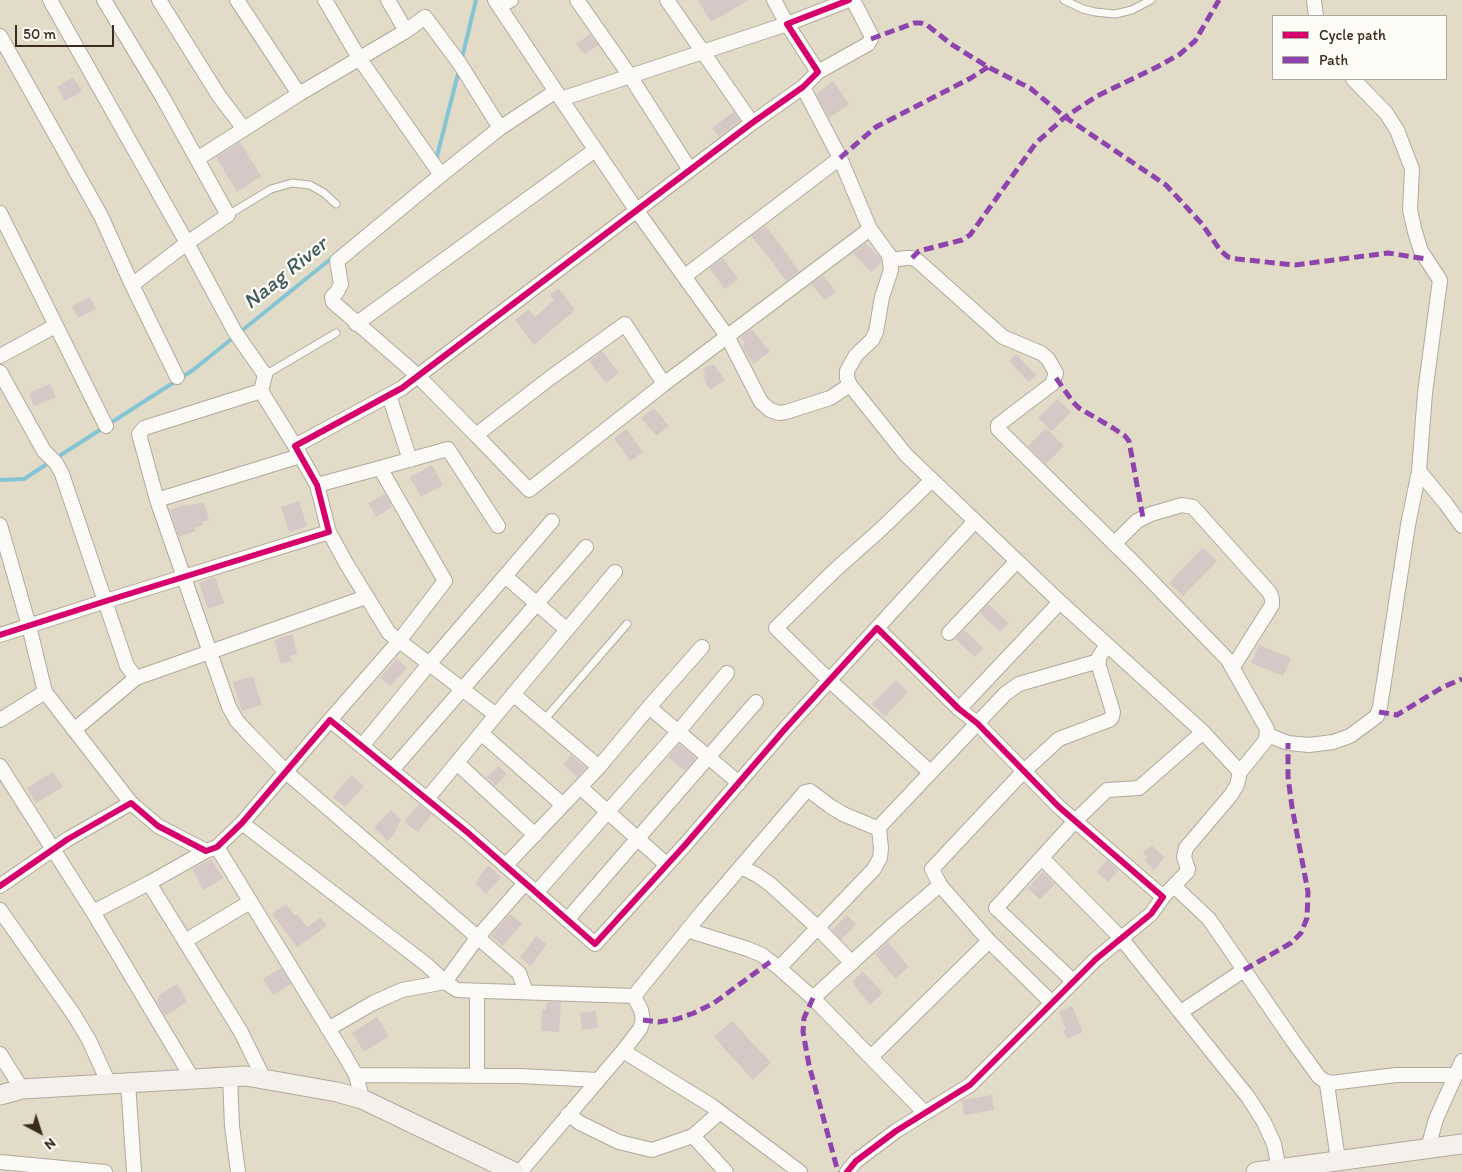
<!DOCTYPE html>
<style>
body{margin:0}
#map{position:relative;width:1462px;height:1172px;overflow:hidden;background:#e2dbc8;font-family:Itim,sans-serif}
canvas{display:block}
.legend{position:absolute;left:1272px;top:15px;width:175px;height:65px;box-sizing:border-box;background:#fdfcf7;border:1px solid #afa8a0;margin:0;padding:6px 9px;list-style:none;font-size:15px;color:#3b2a1e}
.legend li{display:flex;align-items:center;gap:10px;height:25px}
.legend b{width:25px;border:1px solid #afa8a0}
.north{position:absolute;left:15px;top:1107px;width:50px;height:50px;-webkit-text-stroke:4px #fdfcf7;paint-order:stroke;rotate:140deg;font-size:14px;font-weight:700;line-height:20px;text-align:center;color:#3b2a1e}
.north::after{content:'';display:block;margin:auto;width:18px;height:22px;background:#3b2a1e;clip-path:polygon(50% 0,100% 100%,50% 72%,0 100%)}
.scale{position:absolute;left:15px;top:25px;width:99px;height:22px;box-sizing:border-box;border:2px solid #3b2a1e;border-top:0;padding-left:6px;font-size:15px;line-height:18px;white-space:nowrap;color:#3b2a1e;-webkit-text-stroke:4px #fdfcf7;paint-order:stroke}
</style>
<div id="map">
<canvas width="1462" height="1172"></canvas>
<ul class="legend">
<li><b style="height:6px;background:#d6006c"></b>Cycle path</li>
<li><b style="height:6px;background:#8e44ad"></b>Path</li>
</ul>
<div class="north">N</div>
<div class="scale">50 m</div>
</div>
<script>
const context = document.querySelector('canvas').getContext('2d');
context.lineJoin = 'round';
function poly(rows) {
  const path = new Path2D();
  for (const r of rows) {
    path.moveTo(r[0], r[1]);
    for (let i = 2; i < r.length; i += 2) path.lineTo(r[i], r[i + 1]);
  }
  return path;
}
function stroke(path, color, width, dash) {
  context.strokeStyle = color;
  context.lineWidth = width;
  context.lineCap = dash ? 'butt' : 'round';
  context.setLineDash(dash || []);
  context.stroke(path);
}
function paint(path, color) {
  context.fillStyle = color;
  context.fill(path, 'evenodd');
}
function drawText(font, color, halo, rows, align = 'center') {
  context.font = font + ' Itim,sans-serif';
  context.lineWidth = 4.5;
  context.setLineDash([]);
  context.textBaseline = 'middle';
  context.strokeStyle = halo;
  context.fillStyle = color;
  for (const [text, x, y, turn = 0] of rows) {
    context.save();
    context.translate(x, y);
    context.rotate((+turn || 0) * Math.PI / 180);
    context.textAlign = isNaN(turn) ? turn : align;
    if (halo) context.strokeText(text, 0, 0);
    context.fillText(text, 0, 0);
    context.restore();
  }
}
stroke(poly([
 [462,58,476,0],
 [436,160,459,70],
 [239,333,333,257],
 [109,424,193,370,234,337],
 [56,458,103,428],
 [0,480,24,479,50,462]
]), '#84c4d4', 4);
paint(poly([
 [698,0,749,0,711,22],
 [590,34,598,45,585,54,576,44],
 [73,77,82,91,65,101,57,87],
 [833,81,849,104,829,118,816,94],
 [734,112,740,121,719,137,712,128],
 [240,142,261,176,237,192,216,157],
 [766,226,799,271,786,281,770,259,751,236],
 [866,243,881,259,881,263,871,272,853,253],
 [723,258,738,279,725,289,709,268],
 [823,276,836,291,825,300,811,284],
 [558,288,575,310,534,345,515,320,529,309,535,317,554,300,550,295],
 [90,297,96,309,78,318,72,306],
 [752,329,770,352,753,364,742,346,745,343,741,337],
 [602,351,619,373,606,383,589,361],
 [1016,354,1036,375,1029,382,1009,361],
 [710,365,714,365,725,380,710,390,706,384,707,382,703,376,706,374,703,369],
 [50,384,56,397,34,406,29,393],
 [1057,399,1071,412,1052,431,1038,418],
 [654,408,669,426,656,436,641,418],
 [1046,428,1064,446,1046,464,1028,446],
 [626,429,643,452,630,461,614,438],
 [432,465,443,485,421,497,410,477],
 [385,494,392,507,376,517,368,503],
 [299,501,307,526,289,532,281,507],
 [204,502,209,520,202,522,204,525,194,528,196,531,179,537,170,510,187,504,187,506],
 [1203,547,1217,561,1183,596,1169,583],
 [215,577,224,603,208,609,199,583],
 [988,604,1009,623,1000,632,980,613],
 [964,630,983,648,975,657,955,639],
 [292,634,297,654,290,656,292,661,281,664,274,640],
 [1259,645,1291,658,1283,676,1251,663],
 [397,659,407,668,390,686,380,677],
 [253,676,262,705,242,711,233,682],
 [896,680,908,692,885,717,872,704],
 [679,744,696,758,685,771,668,757],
 [571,755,586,768,577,777,563,764],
 [498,766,507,774,496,786,487,778],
 [53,772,63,787,36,803,27,788],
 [351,775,364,786,345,807,333,797],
 [419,804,432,814,418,832,404,822],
 [391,810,401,820,393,836,387,841,374,827],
 [1151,845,1165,857,1154,870,1145,861,1148,857,1143,853],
 [211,859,223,878,204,890,192,869],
 [1107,860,1118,870,1108,882,1097,872],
 [488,865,501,877,486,894,475,883],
 [1043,872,1055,884,1040,900,1028,888],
 [286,904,295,916,297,914,307,927,321,917,327,926,297,947,272,914],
 [510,914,522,924,503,946,491,936],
 [847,915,856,924,841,940,832,930],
 [536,936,547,944,531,966,520,958],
 [888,942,909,967,895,979,875,954],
 [281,968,291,984,273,995,263,979],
 [863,971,883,993,870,1005,852,982],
 [177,984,187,1002,165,1016,156,1001,160,998,158,996],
 [547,1002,561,1002,559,1032,541,1031,542,1009,546,1010],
 [1072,1006,1083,1032,1067,1039,1063,1030,1066,1029,1059,1012],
 [596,1011,598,1028,582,1030,580,1013],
 [377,1017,389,1036,364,1052,352,1033],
 [732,1021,771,1063,753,1080,714,1037],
 [992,1095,994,1110,964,1115,962,1100]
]), '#d5c8c6');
const lane = poly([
 [1064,0,1083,9,1095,12,1115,14,1132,10,1151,0],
 [228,215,271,189,292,183,310,185,324,193,336,204],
 [265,375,336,333],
 [544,720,627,624]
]);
const street = poly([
 [104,0,162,96,228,215,187,243,235,332,265,375,261,391,295,446],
 [159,0,219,96,244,129],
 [325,0,359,58,441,175],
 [388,0,406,31],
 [495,0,561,99],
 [577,0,630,76,690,170],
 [667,0,752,123],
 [774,0,787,24,561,99,637,211,727,336,761,402,770,410,779,413,786,412,830,398,850,385],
 [1314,0,1316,16],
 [499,6,511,0],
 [0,36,101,216,132,285,187,243,50,0],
 [818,72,868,44,871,39,871,35,853,0],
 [803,87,840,158],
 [299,94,406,31,425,17,460,64,500,128,556,91],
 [197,159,299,94,237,0],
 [0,213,106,426],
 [870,229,889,255,891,270,882,297,876,332,872,340,856,355,847,371,847,378,850,385,906,455,1060,602,1203,732,1139,788,1107,790,1075,821,996,908,1073,981],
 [891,260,906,258,912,258,918,261,1003,337,1041,353,1048,359,1056,373,1052,384,998,425,998,429,1135,564,1228,660,1267,729,1266,740,1240,772,1237,785,1231,795,1186,848,1184,857,1188,869,1187,872,1163,897],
 [132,285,177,377],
 [356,324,595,150],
 [0,356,55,326],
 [0,372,44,451,56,463,62,474,127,666,136,678,366,597],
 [664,384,870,229,840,158,685,276],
 [261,391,144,428,139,434,157,500,229,707,237,721,249,734,286,772,519,973,526,992],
 [389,395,410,460],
 [476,435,529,490,664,384,625,324,550,378,476,435,417,375,333,302,332,297,337,292,341,284,337,261,441,175,500,128],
 [1419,471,1446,504,1462,526],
 [317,485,380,468],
 [157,500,300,456],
 [0,525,29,626,45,692],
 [329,532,346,563,389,633,496,715,615,572],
 [1114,544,1137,521,1151,514,1182,505,1193,507,1270,593,1272,599,1272,605,1233,667],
 [505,576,552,521],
 [877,628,975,521],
 [949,633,1017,561],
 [0,635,106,601,329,532,317,485,295,446,402,388,752,123,803,87,818,72,787,24,849,0],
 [513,694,599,767],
 [649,707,739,783],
 [959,709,1060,602],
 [0,720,45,692,131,803],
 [330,720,399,641,445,581,380,468,448,449,498,526],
 [74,730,136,678],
 [1203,732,1240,772],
 [481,733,563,805],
 [1268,735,1288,743,1309,745,1333,742,1350,736,1377,716,1380,707,1408,525,1419,471,1425,393,1440,280,1421,251,1415,232,1410,210,1412,169,1397,130,1386,113,1353,79],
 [362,746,429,664,505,576,566,629],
 [457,763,535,835],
 [0,766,93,912],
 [392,770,586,547],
 [930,772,829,680,776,628,835,570,879,531,932,480],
 [580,787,667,865],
 [427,799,496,715],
 [242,823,427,965,445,982,457,990,634,996,703,911,805,792,810,791,830,806,843,814,879,829],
 [217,847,345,1056,356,1075,362,1099],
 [1042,858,1121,938,1248,1097,1264,1122,1274,1144,1279,1169],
 [505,866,599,767,649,707,702,647],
 [741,867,757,875,770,884,817,927,852,963],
 [149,883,241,1032,264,1079],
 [940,885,989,941,1052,1003],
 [0,886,68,839,131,803,158,826,206,851,217,847,242,823,330,720,467,832,595,944,685,845,785,729,877,628,959,709,977,723,1059,807,1163,897,1151,914,1096,959,970,1085,896,1131,856,1161,847,1172],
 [1174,886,1209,919,1293,1041,1319,1077,1325,1081,1331,1083,1396,1075,1455,1075],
 [536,893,678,732,727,673],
 [0,910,74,1015,89,1040,109,1084],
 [567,920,756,702],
 [687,930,748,949,762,955,779,968,813,998,925,1113],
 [185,941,250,902],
 [779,968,874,869,880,858,881,848,879,829,881,825,1005,694,1019,684,1099,661],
 [477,991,477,1076],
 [813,998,894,924,940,885,932,869,1023,772,1059,739,1109,720,1112,717,1113,712,1098,663,1099,657,1107,645],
 [1181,1012,1244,970],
 [328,1029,373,1003,402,990,445,982,477,938,525,883],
 [623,1051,712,1106,800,1172],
 [0,1054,22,1089],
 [871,1057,989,941],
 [356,1075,520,1076,598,1080],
 [230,1077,232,1126,238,1172],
 [192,1078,93,912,149,883,206,851],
 [1325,1081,1327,1084,1338,1160],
 [128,1082,134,1172],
 [568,1114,580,1123,619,1142,652,1150,693,1136,720,1112],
 [693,1136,726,1172],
 [1428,1148,1436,1119,1462,1061],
 [0,1162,105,1172],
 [520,1172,623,1051,640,1029,643,1020,641,1010,634,996]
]);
const secondary = poly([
 [0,1095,22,1089,246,1076,337,1092,362,1099,514,1172],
 [1256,1172,1462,1144]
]);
stroke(lane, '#b0aa9d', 9);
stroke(street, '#b0aa9d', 16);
stroke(secondary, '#b0aa9d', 21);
stroke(lane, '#fbfaf7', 7);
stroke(street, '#fbfaf7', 14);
stroke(secondary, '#f4f1ec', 19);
stroke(poly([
 [871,39,914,23,921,23,927,25,951,44,988,67,1030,88,1065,117,1166,185,1202,224,1220,250,1228,257,1237,259,1295,265,1388,253,1427,259],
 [840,158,876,127,971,78,988,67],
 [912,258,919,251,962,240,970,235,1036,143,1065,117,1097,96,1157,67,1180,54,1195,41,1219,0],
 [1056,378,1073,402,1079,408,1113,428,1125,436,1129,441,1143,518],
 [1379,712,1397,715,1443,687,1462,679],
 [1244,970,1291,943,1301,933,1307,918,1308,892,1292,807,1288,777,1288,743],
 [813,998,804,1018,803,1032,809,1065,838,1172],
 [643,1020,658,1022,677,1019,694,1013,714,1003,770,962]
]), '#8e44ad', 5, [10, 5]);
stroke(poly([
 [0,635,106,601,329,532,317,485,295,446,402,388,752,123,803,87,818,72,787,24,849,0],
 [0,886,68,839,131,803,158,826,206,851,217,847,242,823,330,720,467,832,595,944,685,845,785,729,877,628,959,709,977,723,1059,807,1163,897,1151,914,1096,959,970,1085,896,1131,856,1161,847,1172]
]), '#d6006c', 6);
drawText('italic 22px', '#465c5f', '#fdfcf7', [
 ["Naag River",286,274,-39]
]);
</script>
